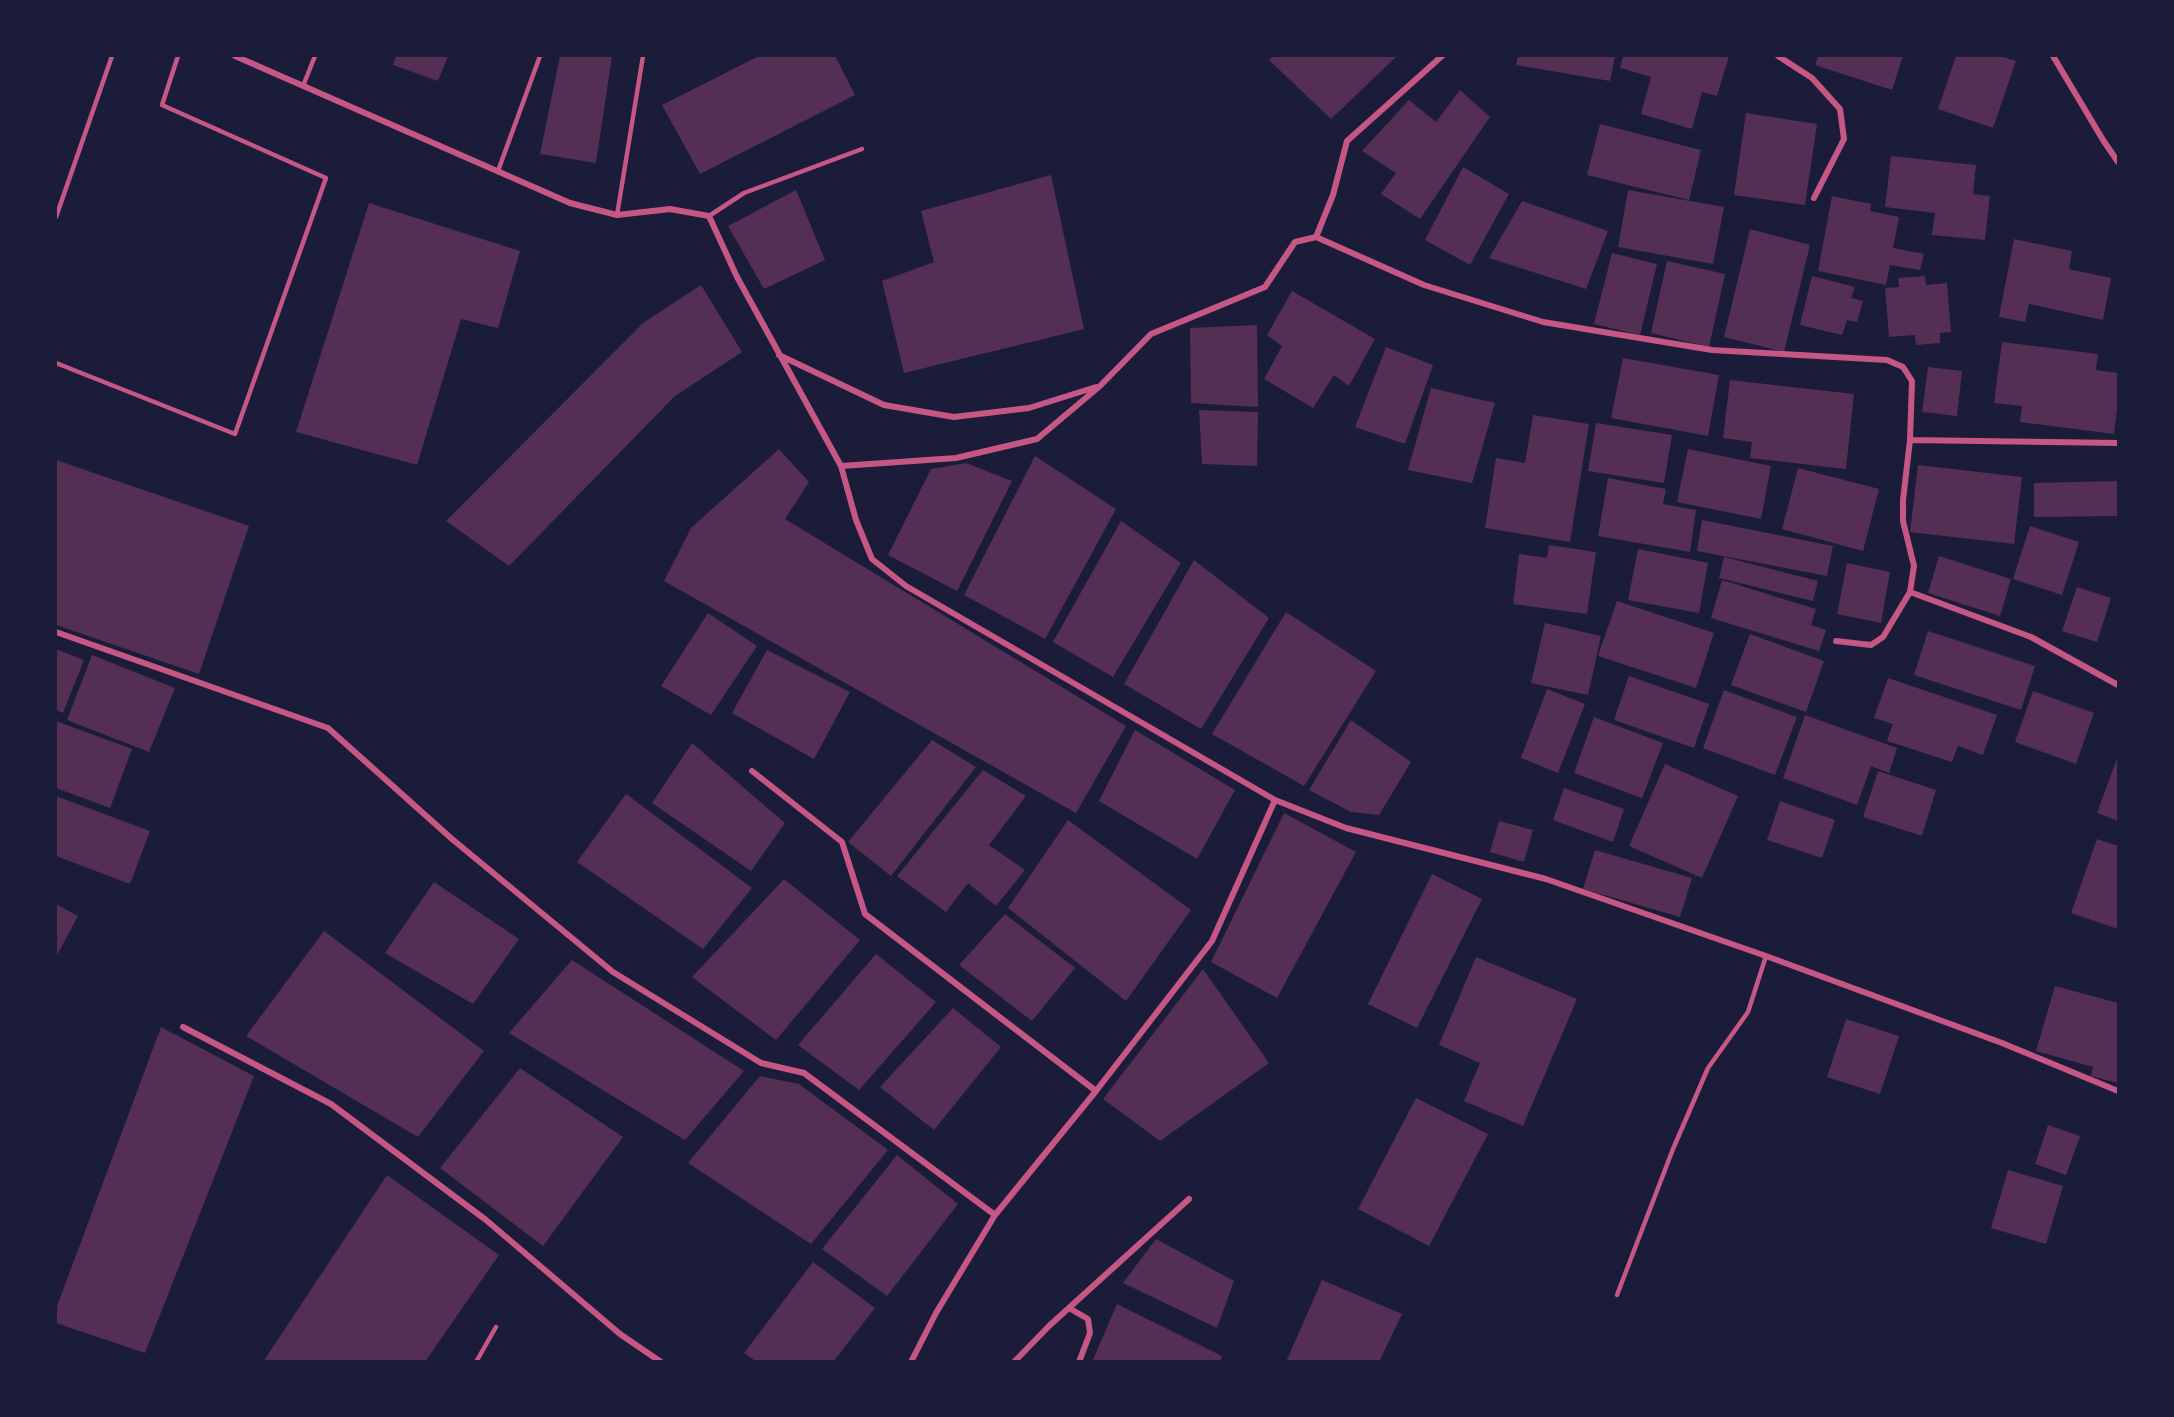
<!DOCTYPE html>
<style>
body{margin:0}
#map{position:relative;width:2174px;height:1417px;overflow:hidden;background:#1b1b3a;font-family:"Exo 2",sans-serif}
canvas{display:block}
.frame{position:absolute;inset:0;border:57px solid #1b1b3a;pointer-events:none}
</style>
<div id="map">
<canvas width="2174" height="1417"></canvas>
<div class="frame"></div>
</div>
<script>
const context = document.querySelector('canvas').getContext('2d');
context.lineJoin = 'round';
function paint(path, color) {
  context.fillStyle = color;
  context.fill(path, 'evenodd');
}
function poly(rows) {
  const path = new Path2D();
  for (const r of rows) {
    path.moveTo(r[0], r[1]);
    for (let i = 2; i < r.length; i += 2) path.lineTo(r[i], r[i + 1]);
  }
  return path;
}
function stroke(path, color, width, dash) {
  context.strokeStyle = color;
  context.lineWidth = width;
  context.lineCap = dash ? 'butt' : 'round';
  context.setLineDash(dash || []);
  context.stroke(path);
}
paint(poly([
 [396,56,448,56,438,81,393,65],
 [560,56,612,56,596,163,540,154],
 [759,56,835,56,855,95,700,174,662,105],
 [1274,56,1397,56,1331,119,1269,60],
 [1518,56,1615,56,1610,81,1516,65],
 [1623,56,1729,56,1717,96,1702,92,1692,129,1641,114,1651,77,1620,68],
 [1818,56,1903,56,1892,90,1815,65],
 [1956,56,2000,56,2016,61,1993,128,1938,109],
 [1460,90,1490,117,1420,219,1381,194,1396,173,1362,151,1409,100,1436,122],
 [1746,113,1817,124,1805,205,1734,195],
 [1600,124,1701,150,1689,200,1587,175],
 [1891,156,1976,165,1973,194,1990,196,1985,240,1932,235,1935,213,1885,207],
 [1463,167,1509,194,1470,265,1425,240],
 [1051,175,1084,329,904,373,882,281,934,262,921,211],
 [796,190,825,260,764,289,728,226],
 [1628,190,1724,207,1713,264,1618,247],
 [1832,196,1871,204,1870,211,1899,217,1893,248,1924,254,1920,270,1890,265,1886,285,1818,271],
 [1522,201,1608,231,1586,289,1489,258],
 [369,203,520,251,498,328,461,319,417,465,296,432],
 [1750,229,1810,245,1784,352,1724,337],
 [2014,239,2072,251,2069,269,2111,278,2103,320,2029,304,2025,322,1999,317],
 [1612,253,1657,264,1640,335,1594,324],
 [1667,261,1725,274,1709,347,1651,333],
 [1812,276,1855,287,1851,298,1863,301,1857,322,1847,320,1842,335,1800,325],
 [1925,276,1926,285,1947,283,1951,332,1940,333,1940,343,1916,345,1915,335,1889,337,1885,288,1899,287,1898,278],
 [701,285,742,352,675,396,509,566,446,521,643,323],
 [1292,291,1375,339,1349,386,1334,375,1313,408,1264,379,1282,346,1267,335],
 [1257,325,1258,407,1191,403,1190,328],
 [2002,342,2098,354,2096,370,2118,373,2118,399,2114,434,2020,422,2022,406,1994,403],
 [1386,347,1433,365,1405,444,1355,427],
 [1623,358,1719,375,1708,436,1611,418],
 [1928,367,1962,371,1957,416,1922,412],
 [1730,380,1854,394,1846,469,1750,458,1752,442,1723,438],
 [1431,388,1495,403,1472,483,1408,470],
 [1199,410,1258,412,1257,466,1202,464],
 [1533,415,1589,424,1570,542,1485,528,1496,458,1525,463],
 [1596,423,1672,435,1664,483,1588,471],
 [779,449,809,482,785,519,1126,726,1076,813,664,581,691,528],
 [1688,449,1771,466,1761,519,1677,502],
 [1035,456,1116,509,1045,639,964,595],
 [56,460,249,526,199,674,56,625],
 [966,463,1012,481,957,591,888,555,931,469],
 [1918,465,2022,477,2014,544,1910,532],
 [1798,468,1879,489,1863,551,1782,529],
 [1608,478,1666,489,1663,504,1696,510,1690,552,1598,536],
 [2118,481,2118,516,2034,517,2034,483],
 [1702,520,1833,546,1827,576,1697,551],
 [1121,521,1181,563,1113,677,1053,642],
 [2030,526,2079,542,2062,595,2013,579],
 [1549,545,1596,552,1587,614,1513,604,1519,554,1547,558],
 [1638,549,1708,563,1699,613,1628,600],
 [1939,556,2011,579,2000,616,1928,593],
 [1724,557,1818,581,1813,601,1719,578],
 [1194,560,1269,618,1201,729,1124,684],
 [1847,563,1890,572,1881,623,1837,614],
 [1722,580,1816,609,1811,625,1826,630,1819,651,1711,618],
 [2077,587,2111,598,2097,642,2062,631],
 [1617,601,1714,633,1696,688,1598,656],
 [1286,612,1376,671,1304,786,1212,734],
 [708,613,757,646,711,715,661,686],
 [1545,623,1601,636,1588,695,1531,683],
 [1928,631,2035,666,2021,710,1914,675],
 [1750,634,1824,661,1806,712,1731,685],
 [56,649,84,660,63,713,56,710],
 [767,650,850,692,814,759,732,713],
 [92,655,175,688,149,752,67,720],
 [1629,676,1709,704,1694,748,1614,720],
 [1888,678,1997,715,1983,755,1958,746,1952,762,1887,741,1893,724,1874,718],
 [1547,689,1585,704,1558,773,1521,758],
 [1724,690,1797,717,1775,775,1703,748],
 [2033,691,2094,713,2076,764,2015,742],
 [1805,715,1897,748,1889,773,1871,766,1857,805,1783,778],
 [1594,717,1663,743,1642,798,1574,773],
 [1351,720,1411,762,1379,815,1351,812,1309,790],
 [56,721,132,749,110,808,56,788],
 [1135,730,1235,790,1197,859,1099,801],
 [932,740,976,767,891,876,848,842],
 [692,743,785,823,751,871,652,803],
 [2118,756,2118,821,2097,813],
 [1665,764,1738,796,1702,878,1629,846],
 [983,770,1026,796,989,845,1025,870,996,906,968,883,946,912,897,876],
 [1878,771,1936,790,1922,836,1863,817],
 [1564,788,1624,809,1613,842,1553,820],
 [626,794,752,888,703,949,577,862],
 [56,796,150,831,130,884,56,856],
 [1780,801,1835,820,1822,858,1767,840],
 [1284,813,1356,852,1277,998,1211,962],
 [1068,820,1191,910,1126,1001,1008,908],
 [1499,821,1533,830,1524,862,1490,852],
 [2097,839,2118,846,2118,929,2071,913],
 [1595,850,1692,878,1680,917,1583,889],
 [1432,874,1482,899,1417,1028,1368,1004],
 [784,879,860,940,776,1040,692,977],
 [434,882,519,939,473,1004,385,953],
 [56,904,78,916,56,957],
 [1005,914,1075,968,1032,1021,959,965],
 [324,931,484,1051,418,1137,246,1036],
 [876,954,936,1002,859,1090,798,1045],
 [1476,957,1577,999,1523,1126,1464,1101,1480,1063,1439,1045],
 [572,960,744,1071,685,1140,509,1033],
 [1203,969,1269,1063,1160,1141,1103,1099],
 [2055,986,2118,1003,2118,1083,2091,1076,2093,1067,2036,1051],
 [953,1008,1001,1047,934,1130,880,1087],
 [1846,1019,1899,1036,1880,1094,1827,1077],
 [161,1027,254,1076,145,1353,56,1323,56,1309],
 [520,1068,623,1137,543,1246,440,1168],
 [760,1076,799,1084,888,1150,811,1244,688,1163],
 [1416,1098,1488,1134,1429,1246,1358,1209],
 [2048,1125,2080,1136,2066,1175,2035,1164],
 [897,1155,958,1204,887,1296,822,1249],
 [2008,1170,2063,1186,2046,1244,1991,1228],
 [387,1175,499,1255,425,1362,263,1362],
 [1156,1239,1234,1281,1217,1328,1123,1283],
 [813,1262,875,1308,833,1362,757,1362,744,1353],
 [1322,1280,1402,1314,1379,1362,1286,1362],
 [1117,1304,1222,1356,1220,1362,1092,1362]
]), '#542f53');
stroke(poly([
 [303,86,315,56],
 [498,171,540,56],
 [617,215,643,56],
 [709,216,744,193,862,149],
 [56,217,112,56],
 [56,363,235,434,326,178,162,105,178,56],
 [1617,1295,1673,1149,1708,1068,1748,1012,1766,956],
 [476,1362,496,1327]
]), '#c65784', 4.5);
stroke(poly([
 [235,56,570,203,617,215,670,209,709,216,737,277,841,466,856,520,872,559,906,586,1275,800,1346,828,1546,879,1766,956,2002,1043,2118,1091],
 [1778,56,1812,78,1840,109,1844,139,1814,198],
 [2053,56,2103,140,2118,162],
 [1316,237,1424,285,1543,322,1712,350,1887,360,1903,367,1912,381,1910,440,1903,500,1903,521,1914,566,1910,592,1883,637,1871,645,1836,641],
 [779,355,884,405,954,417,1029,408,1096,387],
 [1910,440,2118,443],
 [841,466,956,458,1037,439,1100,386,1151,334,1265,287,1295,242,1316,237,1333,195,1347,141,1442,56],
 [1910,592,2031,637,2118,685],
 [56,632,328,728,452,839,613,972,761,1063,804,1073,995,1215],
 [752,771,842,842,865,914,1096,1091],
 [183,1027,331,1104,486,1220,620,1334,661,1362],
 [1069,1308,1088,1319,1090,1333,1079,1362],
 [911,1362,936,1313,995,1215,1096,1091,1212,941,1275,800],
 [1014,1362,1049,1326,1189,1199]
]), '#c65784', 6);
</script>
